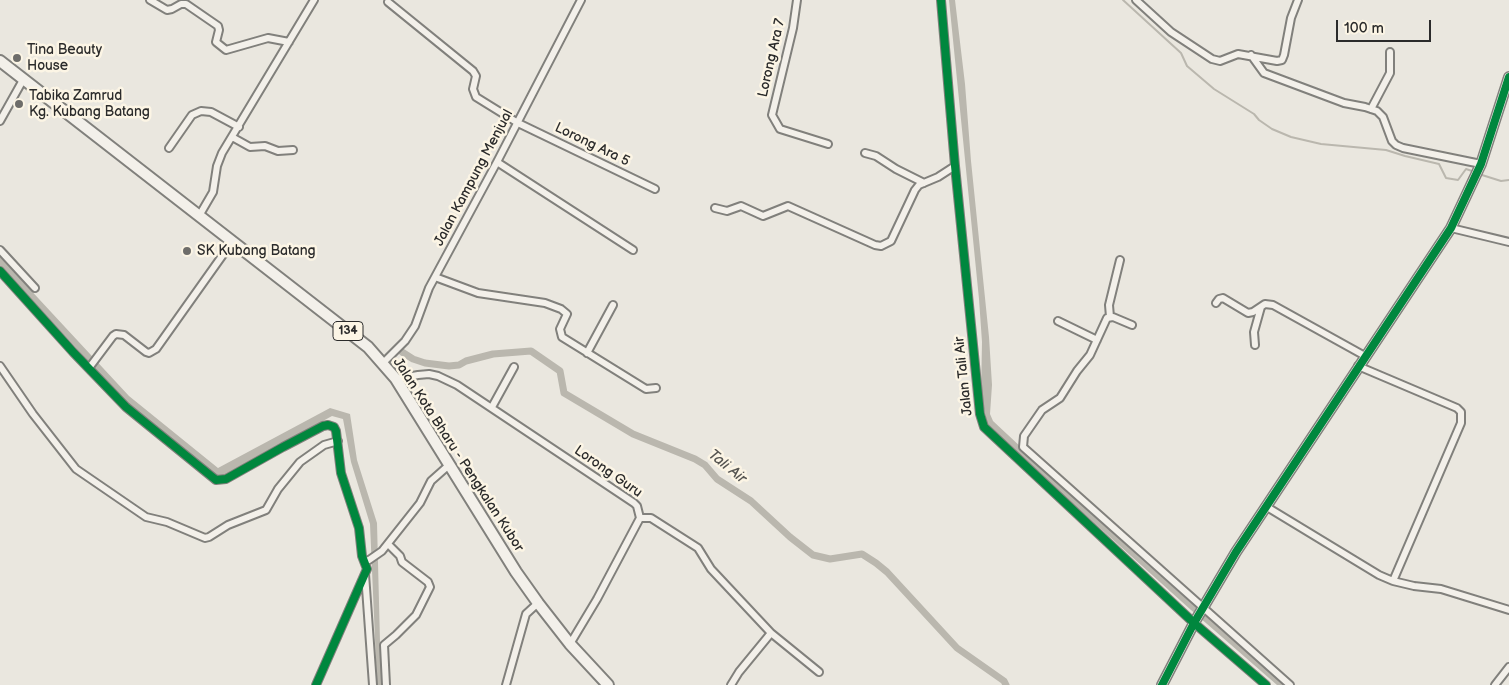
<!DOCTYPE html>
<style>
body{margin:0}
#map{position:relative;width:1509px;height:685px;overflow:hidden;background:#eae7df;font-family:"Balsamiq Sans",sans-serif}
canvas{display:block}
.scale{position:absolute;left:1336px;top:20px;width:95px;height:22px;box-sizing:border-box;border:2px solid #2b2b2b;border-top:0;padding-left:6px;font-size:15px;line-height:18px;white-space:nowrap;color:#2b2b2b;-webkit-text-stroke:4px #fcf5e5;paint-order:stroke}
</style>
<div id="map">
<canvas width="1509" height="685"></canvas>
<div class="scale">100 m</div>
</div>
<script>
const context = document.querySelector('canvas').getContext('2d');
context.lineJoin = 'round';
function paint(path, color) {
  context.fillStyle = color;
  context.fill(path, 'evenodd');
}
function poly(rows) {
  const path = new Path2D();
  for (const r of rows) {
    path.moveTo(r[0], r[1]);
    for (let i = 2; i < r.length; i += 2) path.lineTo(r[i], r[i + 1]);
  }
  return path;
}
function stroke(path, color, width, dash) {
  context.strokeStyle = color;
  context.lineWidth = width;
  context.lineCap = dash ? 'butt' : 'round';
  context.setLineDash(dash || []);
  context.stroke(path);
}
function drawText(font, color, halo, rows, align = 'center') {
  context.font = font + ' "Balsamiq Sans",sans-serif';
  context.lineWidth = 5;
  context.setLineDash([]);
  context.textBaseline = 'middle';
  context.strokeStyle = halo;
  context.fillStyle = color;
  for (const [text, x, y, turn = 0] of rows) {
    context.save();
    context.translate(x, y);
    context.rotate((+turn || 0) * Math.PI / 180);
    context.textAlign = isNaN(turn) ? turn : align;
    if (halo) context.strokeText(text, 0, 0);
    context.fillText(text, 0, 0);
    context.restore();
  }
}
paint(poly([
 [949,0,955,0,965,84,971,161,989,337,992,385,990,414,993,421,1140,558,1284,685,1277,685,1191,610,1011,448,987,423,981,394,982,342,979,299],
 [0,257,129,396,218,468,330,408,350,414,357,460,377,523,380,642,383,685,377,685,370,524,351,462,343,419,332,416,219,478,130,406,0,266]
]), '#bab7ae');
stroke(poly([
 [1123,0,1181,53,1187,66,1214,89,1254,114,1259,120,1272,129,1291,137,1321,144,1386,150,1405,156,1439,164,1446,178,1458,180,1466,169,1472,171],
 [1482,175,1501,181,1509,180]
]), '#bab7ae', 2);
stroke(poly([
 [402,352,413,359,425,363,449,366,459,365,466,361,493,354,531,351,560,371,564,393,633,434,695,459,705,465,717,479,751,501,790,537,813,555,830,559,862,554,876,563,887,572,957,648,1004,681,1006,685]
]), '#bab7ae', 7);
const street = poly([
 [150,0,167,10,172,9,181,4,186,4,218,26,219,30,216,42,226,50,268,38,289,42],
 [797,0,793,28,772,115,780,129,828,144],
 [941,0,955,166,980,414,984,427,1194,623,1266,685],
 [1136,0,1171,32,1212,59,1220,61,1238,54,1277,61,1282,60,1284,55,1291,18,1298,0],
 [388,2,473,71,476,76,473,89,476,97,518,123,655,189],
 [1251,55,1264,73,1344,103,1365,107,1377,111,1383,117,1392,141,1396,145,1403,148,1481,164],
 [1371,109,1390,73,1390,52],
 [0,121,23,80],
 [232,137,250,147,265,146,278,151,293,150],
 [169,148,192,115,201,111,211,112,239,127],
 [865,153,876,156,896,169,924,183],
 [497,162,633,250],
 [715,208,727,211,741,206,763,216,788,206,875,245,881,246,891,241,915,190,919,185,938,177,955,166],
 [199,216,213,192,217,166,222,153,314,0],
 [1451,228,1509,242],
 [0,250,35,288],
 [0,271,73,352,126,407,216,480,226,479,283,447,323,426,328,425,334,427,336,431,341,473,359,528,362,556,367,569,316,685],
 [435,277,478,293,545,303,561,309,567,314,560,329,562,337,646,389,656,388],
 [1216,303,1219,299,1223,298,1248,313,1253,312,1265,304,1273,305,1365,356],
 [1110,317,1109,305,1120,260],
 [1058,321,1097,340],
 [1132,325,1113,317,1107,318,1090,355,1077,371,1060,398,1042,410,1024,436,1023,447,1290,685],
 [1255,345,1254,332,1261,307],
 [587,353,613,305],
 [383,363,405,341,415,326,429,288,497,162,581,0],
 [0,366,33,414,76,469,146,517,167,522,205,538,209,537,228,525,266,510,278,489,300,462,324,445,338,441],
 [1358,366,1457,408,1461,412,1461,423,1393,581],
 [89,368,113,336,116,334,124,335,146,352,149,353,156,349,232,242],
 [396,379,418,375,429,374,438,376,457,385,634,503,637,506,640,518],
 [492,407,514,367],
 [1267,507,1379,575,1393,581,1414,586,1441,589,1509,610],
 [640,518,651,518,698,548,711,569,771,633,819,672],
 [365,561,369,560,382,551,420,503,431,481,449,465],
 [365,574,373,685],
 [570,644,597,599,640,518],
 [386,685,384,645,396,635,416,615,430,587,428,582,402,562,400,556,388,544],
 [506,685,526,614,538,603],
 [731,685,739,672,771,633],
 [1495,685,1509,667]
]);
const secondary = poly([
 [1162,685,1194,623,1236,552,1451,228,1481,164,1509,77]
]);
const primary = poly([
 [0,61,368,347,396,379,516,572,538,603,570,644,608,685]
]);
stroke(street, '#81807c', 10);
stroke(secondary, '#81807c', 12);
stroke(primary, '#81807c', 14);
stroke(street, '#f3f0ea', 6);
stroke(secondary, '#f3f0ea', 9);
stroke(primary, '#f3f0ea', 10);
stroke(poly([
 [941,0,955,166,980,414,984,427,1194,623,1266,685],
 [0,271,73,352,126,407,216,480,226,479,283,447,323,426,328,425,334,427,336,431,341,473,359,528,362,556,367,569,316,685],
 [1162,685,1194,623,1236,552,1451,228,1481,164,1509,77]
]), '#00873e', 8);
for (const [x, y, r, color] of [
 [17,58,5,"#6e6d6a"],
 [19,104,5,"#6e6d6a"],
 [187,251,5,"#6e6d6a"]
]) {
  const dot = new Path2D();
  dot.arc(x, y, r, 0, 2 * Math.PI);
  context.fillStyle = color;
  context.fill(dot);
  stroke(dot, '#fcf5e5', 2);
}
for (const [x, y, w] of [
 [348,331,30]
]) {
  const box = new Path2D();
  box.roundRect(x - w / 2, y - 9.5, w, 19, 4);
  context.fillStyle = '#fcf5e5';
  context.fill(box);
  stroke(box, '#2b2b2b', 1);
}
drawText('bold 12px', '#2b2b2b', null, [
 ["134",348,331]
]);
drawText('14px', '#2b2b2b', '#fcf5e5', [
 ["Tina Beauty",27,50],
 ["House",27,66],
 ["Tabika Zamrud",29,96],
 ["Kg. Kubang Batang",29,112],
 ["SK Kubang Batang",197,251]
], 'left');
drawText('14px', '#2b2b2b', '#fcf5e5', [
 ["Lorong Ara 7",772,58,-77],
 ["Lorong Ara 5",592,145,26],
 ["Jalan Kampung Menjual",474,178,-62],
 ["Jalan Tali Air",964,376,-96],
 ["Jalan Kota Bharu - Pengkalan Kubor",458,455,57],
 ["Lorong Guru",608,472,35]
]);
drawText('italic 15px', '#565552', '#fcf5e5', [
 ["Tali Air",727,467,39]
]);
</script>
